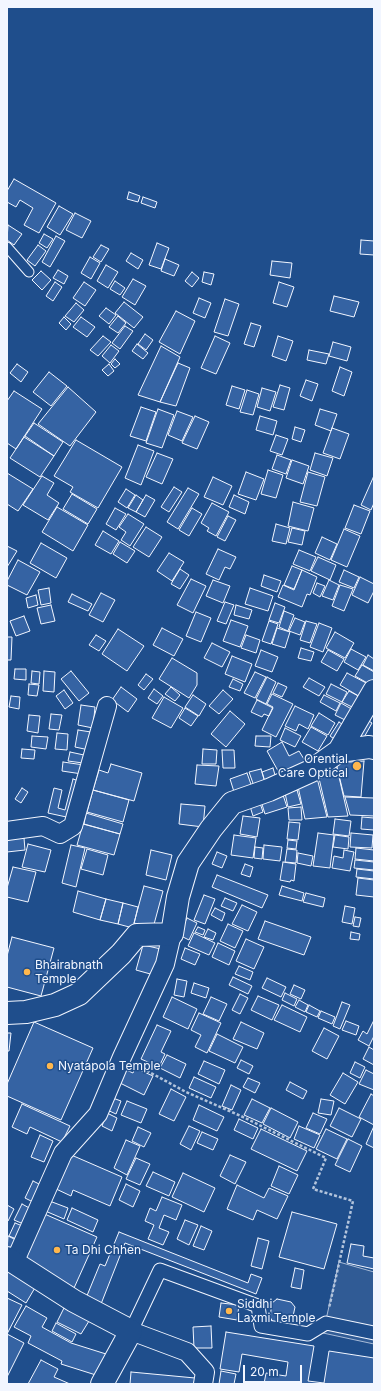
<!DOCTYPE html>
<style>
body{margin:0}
#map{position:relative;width:381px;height:1391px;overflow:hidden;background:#1f4e8c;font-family:Inter,sans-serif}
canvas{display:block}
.frame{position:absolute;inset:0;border:8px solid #f2f6ff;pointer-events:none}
.scale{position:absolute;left:243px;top:1365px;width:59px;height:18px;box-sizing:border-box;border:2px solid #f2f6ff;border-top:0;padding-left:5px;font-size:12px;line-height:14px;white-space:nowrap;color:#f2f6ff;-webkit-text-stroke:3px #1f4e8c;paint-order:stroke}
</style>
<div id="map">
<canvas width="381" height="1391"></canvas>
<div class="frame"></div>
<div class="scale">20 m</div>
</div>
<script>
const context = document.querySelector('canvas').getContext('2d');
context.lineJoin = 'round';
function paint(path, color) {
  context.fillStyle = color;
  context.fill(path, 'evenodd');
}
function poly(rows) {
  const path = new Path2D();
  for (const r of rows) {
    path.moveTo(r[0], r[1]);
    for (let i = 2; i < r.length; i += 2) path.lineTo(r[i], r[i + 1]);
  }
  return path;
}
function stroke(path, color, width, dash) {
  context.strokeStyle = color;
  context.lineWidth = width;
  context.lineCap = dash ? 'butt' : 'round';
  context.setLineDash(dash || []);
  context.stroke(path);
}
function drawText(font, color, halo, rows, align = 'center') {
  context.font = font + ' Inter,sans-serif';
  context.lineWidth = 3;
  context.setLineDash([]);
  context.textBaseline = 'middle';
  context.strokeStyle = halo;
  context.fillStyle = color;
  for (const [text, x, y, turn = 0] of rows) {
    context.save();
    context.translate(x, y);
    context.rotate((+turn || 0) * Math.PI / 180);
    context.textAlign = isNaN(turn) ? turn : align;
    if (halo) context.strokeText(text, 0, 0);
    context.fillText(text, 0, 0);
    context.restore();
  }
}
const parking = poly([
 [339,1262,374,1272,374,1344,323,1333,339,1262]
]);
paint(parking, '#305b95');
stroke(parking, '#a8bbd7', 1);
const building = poly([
 [14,179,56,203,39,233,24,225,33,208,20,200,16,207,7,202,7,191,14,179],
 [129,192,140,196,138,202,127,199,129,192],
 [143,197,157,202,155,208,141,203,143,197],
 [59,206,73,214,60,235,47,227,59,206],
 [75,213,91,221,82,238,66,230,75,213],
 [8,225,22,234,14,245,7,240,8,225],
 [44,234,53,239,47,248,39,243,44,234],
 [56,236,65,241,50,267,42,262,56,236],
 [361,240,374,241,374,255,360,254,361,240],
 [157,243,169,248,161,269,149,265,157,243],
 [38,245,46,251,35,266,27,260,38,245],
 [101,245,109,249,101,262,93,257,101,245],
 [131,253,143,260,138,269,126,261,131,253],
 [90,257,100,263,91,279,81,273,90,257],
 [165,259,179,265,174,276,161,271,165,259],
 [272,261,292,263,290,278,270,275,272,261],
 [106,265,118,272,108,288,97,281,106,265],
 [58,270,68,276,64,284,53,278,58,270],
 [41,271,51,280,42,290,32,280,41,271],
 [192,272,199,278,192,287,185,281,192,272],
 [204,272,214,274,211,285,202,282,204,272],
 [133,279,146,286,135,305,122,297,133,279],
 [115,281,125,288,120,295,110,289,115,281],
 [55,282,62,287,53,301,46,296,55,282],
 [84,282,96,290,85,306,73,298,84,282],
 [279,282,294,287,287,307,273,303,279,282],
 [334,296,359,302,354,317,330,311,334,296],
 [199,298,211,303,205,318,193,313,199,298],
 [225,299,239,304,228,336,214,332,225,299],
 [124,302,143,317,134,328,115,313,124,302],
 [76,303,84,310,74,322,65,316,76,303],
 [106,308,116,315,109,324,99,316,106,308],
 [176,311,195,321,180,354,159,342,176,311],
 [118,316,126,323,118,333,109,327,118,316],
 [64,317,71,324,66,330,59,323,64,317],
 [81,317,95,327,87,337,73,327,81,317],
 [251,323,261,326,254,347,244,344,251,323],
 [125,326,133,331,120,349,112,343,125,326],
 [145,334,153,340,146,350,138,344,145,334],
 [103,336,111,342,98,356,90,350,103,336],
 [215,336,230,343,216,374,201,368,215,336],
 [278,336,293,341,286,361,272,356,278,336],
 [333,342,351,347,347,361,329,356,333,342],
 [137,344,148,353,143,359,132,351,137,344],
 [111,345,119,351,110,363,102,356,111,345],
 [161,346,180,357,160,402,138,395,161,346],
 [309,350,329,354,326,364,307,360,309,350],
 [115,359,120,364,115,368,111,364,115,359],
 [178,363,190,368,176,406,160,402,178,363],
 [17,364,28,372,21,382,10,373,17,364],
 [109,364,114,371,108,376,102,370,109,364],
 [340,367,352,372,344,396,332,391,340,367],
 [49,372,67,386,51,406,33,392,49,372],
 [306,380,318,384,312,401,300,396,306,380],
 [280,385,290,388,284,410,273,407,280,385],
 [232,386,245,390,239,409,226,405,232,386],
 [68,387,96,412,70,446,38,424,68,387],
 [262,388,276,392,270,411,257,407,262,388],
 [247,390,259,394,253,415,240,412,247,390],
 [14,391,42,409,16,449,7,443,7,401,14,391],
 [141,407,156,412,146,441,130,436,141,407],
 [158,409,174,415,162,448,146,443,158,409],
 [320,409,337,414,331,431,315,425,320,409],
 [177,411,193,417,182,441,168,435,177,411],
 [195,416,209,422,197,449,182,443,195,416],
 [260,416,277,421,273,435,256,430,260,416],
 [34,423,63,442,54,456,25,436,34,423],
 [295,427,305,430,301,442,292,439,295,427],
 [332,428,349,434,340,459,323,453,332,428],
 [276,435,288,439,282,455,270,451,276,435],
 [24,437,54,456,40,477,10,458,24,437],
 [76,440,122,467,98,508,70,492,73,487,54,476,76,440],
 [138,445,154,451,141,485,125,478,138,445],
 [157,453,173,459,162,484,146,477,157,453],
 [315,453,333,458,327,476,310,470,315,453],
 [277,455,291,460,286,474,272,469,277,455],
 [292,460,309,466,303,484,286,478,292,460],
 [268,470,283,475,276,498,261,494,268,470],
 [246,472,264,479,256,500,238,494,246,472],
 [308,472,325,477,317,506,300,502,308,472],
 [7,473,33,489,18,511,7,504,7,473],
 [42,476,54,483,47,495,59,503,48,520,23,505,42,476],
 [213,477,232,486,223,505,204,497,213,477],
 [373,478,374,479,374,503,371,510,361,505,373,478],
 [174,487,182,492,169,512,161,507,174,487],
 [188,488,199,494,178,529,167,522,188,488],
 [126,489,135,495,127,508,118,502,126,489],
 [72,494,97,509,88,524,63,509,72,494],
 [136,495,143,500,136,512,128,508,136,495],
 [146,495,155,500,145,517,136,512,146,495],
 [234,495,249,502,245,514,229,507,234,495],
 [293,502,314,508,308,531,288,526,293,502],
 [212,503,229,512,216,536,207,531,209,528,201,523,212,503],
 [354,505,370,511,361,534,345,528,354,505],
 [57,507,88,525,73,551,42,532,57,507],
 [115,508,126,514,116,530,106,524,115,508],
 [192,508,202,514,189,536,179,530,192,508],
 [128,514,144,524,130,546,121,540,126,532,119,527,128,514],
 [228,516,236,520,225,541,217,537,228,516],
 [276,524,290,528,286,544,272,541,276,524],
 [146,527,162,537,149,557,133,547,146,527],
 [292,528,305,531,302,545,288,542,292,528],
 [344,529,360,536,347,567,331,560,344,529],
 [103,531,119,541,111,554,95,545,103,531],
 [322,537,337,544,330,560,315,553,322,537],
 [120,542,135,551,127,563,113,554,120,542],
 [41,543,67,558,56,578,30,563,41,543],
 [7,546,17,551,7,567,7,546],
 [218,549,236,557,230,569,225,567,219,580,206,574,218,549],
 [299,550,316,557,310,571,293,564,299,550],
 [169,553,184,562,172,581,157,571,169,553],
 [318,557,336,565,330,580,311,571,318,557],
 [18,560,40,572,27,595,7,585,7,581,18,560],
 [292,566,302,570,294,589,284,585,292,566],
 [180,569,189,575,180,589,171,584,180,569],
 [302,570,317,577,310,595,307,594,302,607,278,597,283,585,294,590,302,570],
 [344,570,359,577,354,588,339,582,344,570],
 [264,575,281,581,277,592,261,586,264,575],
 [360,577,374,584,374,591,368,603,352,595,360,577],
 [191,579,206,586,193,613,177,605,191,579],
 [213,580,230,586,223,603,206,596,213,580],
 [329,580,339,585,333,600,322,596,329,580],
 [317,583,325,586,320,597,313,593,317,583],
 [340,585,353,589,344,611,332,606,340,585],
 [49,588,51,603,41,605,38,590,49,588],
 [250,588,273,596,268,611,245,604,250,588],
 [101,593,115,600,103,622,89,615,101,593],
 [72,594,92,604,88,611,68,602,72,594],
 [36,595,38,605,28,608,26,598,36,595],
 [225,602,234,605,226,624,217,621,225,602],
 [275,603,285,607,279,623,269,620,275,603],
 [51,605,55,621,41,624,37,608,51,605],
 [236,605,252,610,249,619,234,615,236,605],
 [284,611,294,615,288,631,279,627,284,611],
 [196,612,211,618,201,642,186,636,196,612],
 [24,616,30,631,16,636,10,621,24,616],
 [295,618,305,622,300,635,289,631,295,618],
 [231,620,248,626,240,647,223,641,231,620],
 [269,621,278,624,271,644,262,641,269,621],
 [306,621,317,624,310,643,300,640,306,621],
 [319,623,332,628,323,652,310,647,319,623],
 [162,628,183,639,174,656,153,645,162,628],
 [277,628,290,632,285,648,272,644,277,628],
 [118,629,144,646,127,671,102,654,118,629],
 [335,632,354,643,345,658,326,648,335,632],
 [96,635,106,641,99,651,89,645,96,635],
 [246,635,260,640,256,653,241,648,246,635],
 [7,637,12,637,11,660,7,660,7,637],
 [212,643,230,652,222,667,204,658,212,643],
 [301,648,314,652,311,661,298,658,301,648],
 [351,649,366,657,358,670,344,662,351,649],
 [261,650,278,657,272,672,255,666,261,650],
 [328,650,344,659,337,671,321,662,328,650],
 [368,655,374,659,374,671,363,665,368,655],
 [232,656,252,664,245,682,225,674,232,656],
 [172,658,197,673,197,685,189,698,159,679,172,658],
 [362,665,374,672,374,679,371,685,355,676,362,665],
 [15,669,26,669,26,680,14,679,15,669],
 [32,671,40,672,39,684,31,683,32,671],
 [44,671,55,672,54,692,43,691,44,671],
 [71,671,89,693,79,701,61,679,71,671],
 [255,672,266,677,255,698,244,693,255,672],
 [347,673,370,685,362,698,340,685,347,673],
 [146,674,153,679,144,690,138,685,146,674],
 [267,677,276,682,266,704,256,699,267,677],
 [309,678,325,687,319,696,303,687,309,678],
 [233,679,243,684,240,691,229,687,233,679],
 [278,683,287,687,282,697,273,693,278,683],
 [29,684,39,685,37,696,28,695,29,684],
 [331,684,347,692,342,702,326,694,331,684],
 [121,687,137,699,128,712,112,700,121,687],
 [171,687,180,695,175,701,165,694,171,687],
 [154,689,163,696,157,704,148,698,154,689],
 [64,690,73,703,65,709,56,696,64,690],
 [223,690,233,699,219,714,209,706,223,690],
 [349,691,362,698,356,709,342,702,349,691],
 [272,694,293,704,276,737,262,730,273,707,267,704,272,694],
 [193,695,206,704,199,716,185,707,193,695],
 [324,695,340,703,336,711,320,702,324,695],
 [11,696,20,697,19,709,9,707,11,696],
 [164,697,183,708,171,728,152,718,164,697],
 [257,700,273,708,269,716,264,714,262,717,251,712,257,700],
 [341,703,355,711,349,722,335,715,341,703],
 [81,705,95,707,93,728,78,725,81,705],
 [295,706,314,715,308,729,299,724,296,731,285,726,295,706],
 [185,708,198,716,191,726,179,718,185,708],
 [230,711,245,724,226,747,211,734,230,711],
 [319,713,335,723,328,735,311,726,319,713],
 [51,714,62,715,59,730,49,729,51,714],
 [29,715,40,716,38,733,27,731,29,715],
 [364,718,372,723,362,741,353,736,364,718],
 [339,722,346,727,337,741,330,736,339,722],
 [311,727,327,736,318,751,302,742,311,727],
 [285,728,301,736,295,747,280,740,285,728],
 [78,730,91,732,89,750,75,747,78,730],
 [57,733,68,734,67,750,55,749,57,733],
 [32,736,48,737,46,749,31,747,32,736],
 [256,736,271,736,270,747,255,746,256,736],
 [282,742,289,756,299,751,307,764,282,778,267,751,282,742],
 [22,749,35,750,34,759,21,758,22,749],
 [203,749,217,750,216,764,202,764,203,749],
 [222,750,234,750,235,768,223,768,222,750],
 [70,752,84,755,83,763,68,761,70,752],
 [364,761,361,797,344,796,336,763,364,761],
 [63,762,84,765,82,774,62,771,63,762],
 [111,764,142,773,134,801,93,790,99,770,108,773,111,764],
 [336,764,348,816,328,817,318,774,336,764],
 [197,765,219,766,216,786,195,784,197,765],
 [273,768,277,782,266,785,262,772,273,768],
 [261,769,266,786,255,789,249,772,261,769],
 [247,773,253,790,235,795,230,779,247,773],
 [316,774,327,817,305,819,297,782,316,774],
 [73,779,79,781,71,818,48,813,54,788,62,790,58,808,65,810,73,779],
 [22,788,28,792,21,803,15,799,22,788],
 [93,790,129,800,123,822,87,812,93,790],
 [297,790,301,804,288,807,285,793,297,790],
 [282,792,287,807,265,814,260,798,282,792],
 [345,797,374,798,374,816,350,815,345,797],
 [259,800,263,812,253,816,249,803,259,800],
 [181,804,205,806,203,827,179,824,181,804],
 [301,807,302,820,289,820,288,808,301,807],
 [86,813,123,824,120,834,84,824,86,813],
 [243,816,260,818,257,837,240,834,243,816],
 [362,817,374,818,374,830,361,829,362,817],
 [335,819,351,821,349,836,333,834,335,819],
 [289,822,300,823,298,840,287,839,289,822],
 [83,824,120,834,114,855,77,845,83,824],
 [318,833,334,835,330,868,313,866,318,833],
 [351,833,373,835,372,848,350,847,351,833],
 [234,835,256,838,253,858,231,855,234,835],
 [335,835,349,837,348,849,333,847,335,835],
 [24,838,25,850,7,852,7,839,24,838],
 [288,840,297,841,296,849,287,848,288,840],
 [28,844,51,850,45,872,22,867,28,844],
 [71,845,85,848,76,887,62,883,71,845],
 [264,845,282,847,280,861,263,859,264,845],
 [255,847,263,848,262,859,254,858,255,847],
 [356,848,374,850,374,861,355,859,356,848],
 [87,849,108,855,103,875,81,869,87,849],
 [287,849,297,850,296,863,285,862,287,849],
 [151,850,172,855,166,880,146,875,151,850],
 [344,850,354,852,350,871,332,868,334,856,343,858,344,850],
 [217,852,227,856,222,868,212,864,217,852],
 [298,853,313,856,311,866,297,863,298,853],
 [355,860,374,862,374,870,354,868,355,860],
 [283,862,296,864,294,881,291,880,290,882,280,880,283,862],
 [245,864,253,867,250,877,241,874,245,864],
 [13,867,36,872,28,902,7,897,7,888,13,867],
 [357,869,374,871,374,879,356,877,357,869],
 [217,875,268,895,262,908,212,887,217,875],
 [358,878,374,880,374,897,356,895,358,878],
 [144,886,163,891,153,928,134,923,144,886],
 [282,886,304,893,302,901,279,895,282,886],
 [78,891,106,899,100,920,73,912,78,891],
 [306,893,325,898,323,907,303,902,306,893],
 [204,895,215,899,205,924,194,920,204,895],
 [225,898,237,903,233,911,221,906,225,898],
 [106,899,123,903,118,924,100,920,106,899],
 [123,903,138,907,133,928,118,924,123,903],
 [242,905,257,912,248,931,232,924,242,905],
 [345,906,355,908,352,924,342,922,345,906],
 [215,908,225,913,222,921,211,915,215,908],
 [355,917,361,918,359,927,353,926,355,917],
 [187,918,197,923,189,940,179,935,187,918],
 [265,921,311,937,304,955,258,939,265,921],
 [228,924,243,931,235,948,220,941,228,924],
 [198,927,205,930,203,935,195,932,198,927],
 [208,929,216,933,213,940,204,937,208,929],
 [351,932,360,934,359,940,350,939,351,932],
 [194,933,215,943,209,955,188,946,194,933],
 [12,937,54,948,41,996,7,987,7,956,12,937],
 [246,939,264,947,254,969,236,961,246,939],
 [218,943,235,951,229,965,212,957,218,943],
 [143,945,161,949,154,975,136,970,143,945],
 [185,948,200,954,195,965,181,959,185,948],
 [239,966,253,972,250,980,235,974,239,966],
 [233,977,252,986,248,994,229,985,233,977],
 [267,978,286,987,281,997,262,988,267,978],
 [177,979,187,981,184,997,174,995,177,979],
 [194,983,209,988,206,998,191,993,194,983],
 [294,985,305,990,301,999,290,994,294,985],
 [285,993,297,999,294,1006,282,1000,285,993],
 [240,994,248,998,240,1014,232,1010,240,994],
 [258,996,279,1005,272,1020,251,1010,258,996],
 [172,997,197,1009,188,1029,163,1017,172,997],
 [211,997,227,1004,219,1021,203,1014,211,997],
 [299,1000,308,1005,305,1012,295,1007,299,1000],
 [342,1002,350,1005,340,1029,333,1026,342,1002],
 [282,1005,307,1017,300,1032,274,1020,282,1005],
 [309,1005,320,1011,317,1017,306,1012,309,1005],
 [321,1011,335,1017,332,1024,318,1018,321,1011],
 [199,1013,221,1023,207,1053,195,1047,201,1035,191,1030,199,1013],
 [374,1020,374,1036,369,1046,358,1040,363,1031,367,1034,374,1020],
 [346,1021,359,1026,356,1035,342,1030,346,1021],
 [34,1022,93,1048,61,1120,7,1096,7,1084,34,1022],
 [241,1022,264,1033,257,1049,233,1039,241,1022],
 [157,1025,171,1031,161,1052,165,1054,159,1067,141,1059,157,1025],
 [324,1028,339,1036,327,1059,312,1051,324,1028],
 [7,1033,11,1033,9,1051,7,1051,7,1033],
 [217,1034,243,1047,235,1063,209,1051,217,1034],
 [369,1047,374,1050,374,1065,363,1059,369,1047],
 [167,1055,186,1064,180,1078,160,1068,167,1055],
 [241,1060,253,1066,249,1074,237,1068,241,1060],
 [204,1061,225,1070,219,1084,198,1074,204,1061],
 [355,1062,365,1067,360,1078,350,1073,355,1062],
 [135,1068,153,1076,144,1095,118,1082,124,1069,133,1073,135,1068],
 [366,1070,374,1074,374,1090,359,1084,366,1070],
 [343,1073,358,1082,345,1104,330,1095,343,1073],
 [194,1077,216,1087,211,1098,189,1088,194,1077],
 [248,1078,260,1083,255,1093,243,1087,248,1078],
 [290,1082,307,1091,303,1099,286,1090,290,1082],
 [231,1085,241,1090,232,1110,222,1106,231,1085],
 [171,1089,186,1097,174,1121,159,1114,171,1089],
 [371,1094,374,1096,374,1125,359,1117,371,1094],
 [110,1097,121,1101,116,1114,105,1109,110,1097],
 [252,1099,270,1108,262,1123,244,1115,252,1099],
 [321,1099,334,1101,331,1115,318,1113,321,1099],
 [127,1101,147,1109,141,1123,121,1115,127,1101],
 [22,1104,70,1126,62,1142,30,1127,27,1134,12,1127,22,1104],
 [199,1105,224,1117,217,1131,193,1120,199,1105],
 [271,1108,298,1122,290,1138,263,1124,271,1108],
 [339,1108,361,1119,352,1137,330,1126,339,1108],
 [107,1113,117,1118,112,1131,102,1126,107,1113],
 [313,1113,327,1119,320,1134,306,1128,313,1113],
 [239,1119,258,1128,253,1139,234,1130,239,1119],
 [189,1126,200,1131,191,1150,180,1144,189,1126],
 [299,1126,320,1135,314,1148,294,1139,299,1126],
 [374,1126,374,1148,366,1144,374,1126],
 [138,1127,151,1133,144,1147,132,1141,138,1127],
 [261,1129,307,1151,297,1171,251,1149,261,1129],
 [326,1129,347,1139,337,1159,316,1149,326,1129],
 [202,1132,218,1139,213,1150,197,1143,202,1132],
 [40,1135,53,1141,44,1162,31,1157,40,1135],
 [348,1139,362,1146,350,1172,335,1165,348,1139],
 [126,1140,140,1146,127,1175,114,1168,126,1140],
 [69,1154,122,1177,110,1206,73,1190,71,1196,54,1188,69,1154],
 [230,1155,246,1162,235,1184,220,1176,230,1155],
 [136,1158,150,1164,140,1185,126,1179,136,1158],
 [279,1166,298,1175,289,1194,271,1186,279,1166],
 [153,1172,175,1182,169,1196,146,1186,153,1172],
 [183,1173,215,1188,204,1212,172,1197,183,1173],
 [33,1181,43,1186,35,1203,25,1198,33,1181],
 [126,1184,140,1191,133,1207,119,1200,126,1184],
 [237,1185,264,1198,269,1188,288,1196,277,1219,257,1210,253,1220,227,1209,237,1185],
 [162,1197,182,1205,176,1220,164,1215,159,1228,169,1232,163,1245,148,1239,154,1225,145,1221,150,1208,156,1211,162,1197],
 [47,1200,68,1208,64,1219,43,1210,47,1200],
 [22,1204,33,1210,26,1225,14,1220,22,1204],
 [7,1205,14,1209,8,1221,7,1220,7,1205],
 [72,1208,98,1220,93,1232,67,1220,72,1208],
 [40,1212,97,1237,74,1288,18,1262,40,1212],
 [292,1212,337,1224,324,1269,279,1257,292,1212],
 [185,1220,198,1225,189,1245,177,1239,185,1220],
 [15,1223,25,1227,19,1240,9,1236,15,1223],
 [201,1226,212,1231,204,1250,193,1246,201,1226],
 [119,1232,248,1283,251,1274,262,1278,256,1294,125,1243,101,1304,86,1298,100,1264,105,1266,119,1232],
 [8,1236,18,1241,12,1254,7,1251,8,1236],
 [258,1238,269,1241,262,1269,251,1266,258,1238],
 [351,1244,364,1246,363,1256,374,1258,374,1269,347,1263,351,1244],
 [295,1268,304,1270,301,1289,291,1287,295,1268],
 [7,1269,36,1286,26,1303,7,1291,7,1269],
 [7,1298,22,1305,7,1334,24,1343,7,1377,7,1298],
 [277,1299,291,1302,295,1307,292,1321,287,1324,273,1322,270,1317,272,1303,277,1299],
 [221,1303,239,1305,237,1320,219,1317,221,1303],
 [26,1306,47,1318,42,1327,71,1343,106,1354,99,1376,61,1364,62,1361,28,1343,31,1336,14,1327,26,1306],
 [64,1308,89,1321,81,1334,57,1322,64,1308],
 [56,1323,76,1334,72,1342,52,1331,56,1323],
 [211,1326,212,1348,194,1348,193,1327,211,1326],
 [226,1332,314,1346,308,1381,324,1383,329,1351,374,1358,374,1384,264,1384,266,1373,286,1376,288,1362,242,1354,239,1372,220,1369,226,1332],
 [41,1360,58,1369,54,1377,70,1384,28,1384,41,1360],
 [221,1371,236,1374,234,1384,219,1384,221,1371],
 [131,1372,195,1378,194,1384,130,1384,131,1372]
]);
paint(building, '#3563a3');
stroke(building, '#f2f6ff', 1);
const service = poly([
 [7,247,29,272]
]);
const pedestrian = poly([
 [131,1331,160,1270,258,1306,261,1326,308,1334,326,1323,374,1333]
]);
const minor = poly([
 [7,831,43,826,60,834,73,826,107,706],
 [14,1263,63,1153,98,1114,122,1057,165,964,172,934],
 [131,1331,187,1352,205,1372,203,1384]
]);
const secondary = poly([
 [339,751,369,747,374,748],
 [7,1013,26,1012,55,1005,79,994,121,954,137,935,172,934,178,897,188,863,211,829,232,803,269,790,311,771,339,751,374,691],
 [7,1258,74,1301,131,1331,102,1384]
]);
stroke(service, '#f2f6ff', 11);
stroke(pedestrian, '#f2f6ff', 15);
stroke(minor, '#f2f6ff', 20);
stroke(secondary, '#f2f6ff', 24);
stroke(poly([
 [138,1066,186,1092,243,1117,326,1158,313,1189,353,1201,329,1308]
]), '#b3c4dc', 2.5, [3, 2]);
stroke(service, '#1f4e8c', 9);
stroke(pedestrian, '#1f4e8c', 13);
stroke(minor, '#1f4e8c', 18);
stroke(secondary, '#1f4e8c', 22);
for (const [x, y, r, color] of [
 [357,766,5,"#ffb74d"],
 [27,972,4,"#ffb74d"],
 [50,1066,4,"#ffb74d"],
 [57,1250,4,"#ffb74d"],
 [229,1311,4,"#ffb74d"]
]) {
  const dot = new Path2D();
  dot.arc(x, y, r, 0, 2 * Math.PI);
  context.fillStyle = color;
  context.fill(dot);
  stroke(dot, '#1f4e8c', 1.5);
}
drawText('12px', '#f2f6ff', '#1f4e8c', [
 ["Orential",348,759,"right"],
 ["Care Optical",348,773,"right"],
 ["Bhairabnath",35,965],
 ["Temple",35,979],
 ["Nyatapola Temple",58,1066],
 ["Ta Dhi Chhen",65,1250],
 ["Siddhi",237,1304],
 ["Laxmi Temple",237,1318]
], 'left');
</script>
